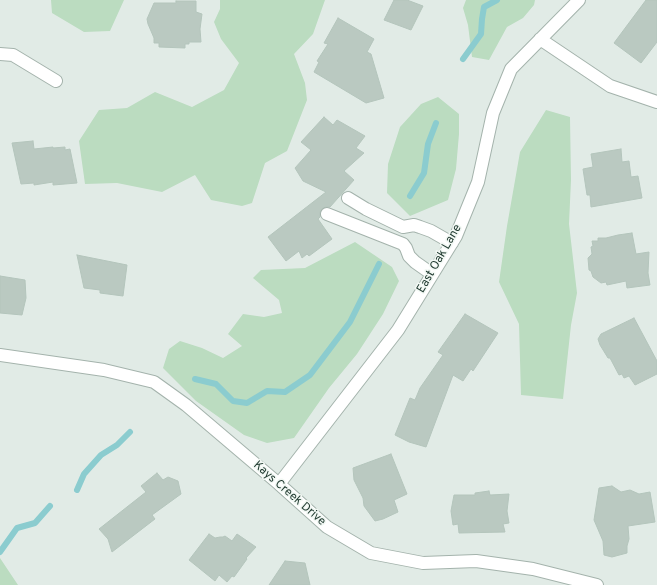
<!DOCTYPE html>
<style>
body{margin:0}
canvas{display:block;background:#e1ebe6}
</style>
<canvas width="657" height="585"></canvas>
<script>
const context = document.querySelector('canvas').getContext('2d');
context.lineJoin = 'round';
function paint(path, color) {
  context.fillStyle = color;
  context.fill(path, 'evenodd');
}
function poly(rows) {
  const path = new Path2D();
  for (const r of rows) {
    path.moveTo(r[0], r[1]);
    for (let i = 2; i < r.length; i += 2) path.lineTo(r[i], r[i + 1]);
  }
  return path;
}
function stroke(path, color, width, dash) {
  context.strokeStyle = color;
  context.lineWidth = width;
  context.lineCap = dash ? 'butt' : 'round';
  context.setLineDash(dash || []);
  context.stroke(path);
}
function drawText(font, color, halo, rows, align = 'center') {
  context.font = font + ' Overpass,sans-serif';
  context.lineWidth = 3;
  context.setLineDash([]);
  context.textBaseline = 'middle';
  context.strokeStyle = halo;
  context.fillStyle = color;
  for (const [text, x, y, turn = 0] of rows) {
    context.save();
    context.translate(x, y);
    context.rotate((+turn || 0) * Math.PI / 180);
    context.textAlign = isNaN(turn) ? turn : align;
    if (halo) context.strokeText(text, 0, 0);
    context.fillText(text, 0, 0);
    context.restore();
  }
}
paint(poly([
 [51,0,124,0,110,31,84,32,52,13],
 [220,0,325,0,313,34,294,54,305,83,307,100,287,151,265,163,252,203,242,206,211,200,195,175,162,192,117,183,85,184,79,141,99,110,127,108,155,92,192,107,224,90,239,63,221,39,214,22,220,9],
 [466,0,535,0,534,5,523,18,507,27,489,60,472,57,468,25,463,8],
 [438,97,459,114,459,134,456,169,448,200,410,216,387,193,388,164,400,127,421,104],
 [546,110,570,117,571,180,569,224,577,293,571,325,563,399,521,395,519,324,499,282,507,226,520,152],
 [355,242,392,267,399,281,383,314,357,354,329,388,294,438,267,443,244,435,196,401,163,368,169,349,180,341,202,348,223,358,242,346,228,334,243,314,264,317,282,313,279,300,253,278,261,270,305,268],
 [0,558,18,585,0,585]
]), '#bbdcc0');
stroke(poly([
 [463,59,481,34,482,19,484,7,497,0],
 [410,196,424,173,428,144,436,123],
 [195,379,216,384,233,401,247,403,267,391,285,392,310,375,350,322,379,264],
 [77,490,84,474,101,455,117,445,130,432],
 [0,552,17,528,35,523,50,506]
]), '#8bcccf', 6);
const building = poly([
 [394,0,407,0,423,6,411,30,384,20,394,0],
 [646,0,657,0,657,42,641,63,614,43,646,0],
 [176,1,196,1,196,12,202,14,200,29,201,42,189,42,189,44,185,44,185,48,159,47,159,43,154,43,154,38,148,24,147,19,154,3,176,3,176,1],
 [338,18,374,39,367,52,371,54,384,98,366,103,314,72,319,62,317,61,328,44,324,43,338,18],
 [324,117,333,125,337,120,365,136,356,148,364,153,344,171,354,180,330,207,326,207,323,208,320,212,320,217,318,219,332,239,309,256,307,254,302,258,299,251,286,261,268,237,326,192,303,181,295,168,311,150,301,142,324,117],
 [33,141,34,149,53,147,53,148,65,147,65,150,70,149,77,183,53,185,53,182,34,185,34,183,21,184,12,143,33,141],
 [621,149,622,162,629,161,631,177,638,176,642,198,591,207,590,195,587,195,583,169,593,167,591,154,621,149],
 [632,233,636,254,649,252,648,273,650,285,627,288,626,281,607,285,606,282,601,283,593,277,591,271,589,270,588,258,592,254,591,247,593,246,592,241,598,241,598,238,606,238,618,235,632,233],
 [77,255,127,265,123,296,100,293,100,290,84,288,77,255],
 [0,276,25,280,26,298,22,315,0,313,0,276],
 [465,314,498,333,473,371,471,369,463,381,453,375,426,447,409,442,395,435,410,398,415,400,420,388,443,355,438,352,465,314],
 [634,318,657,361,657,374,635,385,629,376,624,378,622,374,619,375,610,358,608,358,600,345,598,339,601,334,634,318],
 [391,454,407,494,394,500,398,512,383,519,375,521,364,506,363,498,354,480,353,468,391,454],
 [157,473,163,480,168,477,178,481,181,494,152,515,155,519,112,552,108,539,99,529,146,492,141,486,157,473],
 [612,486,621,492,630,490,639,494,650,492,655,522,628,526,629,539,627,546,627,553,612,557,604,555,603,541,594,520,599,488,612,486],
 [489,491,490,495,509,494,507,511,509,523,503,524,505,532,459,533,458,524,453,525,451,511,454,495,475,495,475,493,489,491],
 [209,534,215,538,220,537,223,537,225,536,232,541,237,534,256,547,246,558,247,559,234,577,232,576,227,582,219,575,215,581,189,560,209,534],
 [285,561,305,563,310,585,269,585,285,561]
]);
paint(building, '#bac9c1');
stroke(building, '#b4c5bc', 1);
const minor = poly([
 [540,39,610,86,657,102],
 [0,54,13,55,56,81],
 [348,198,366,209,403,227,414,225,420,227,431,231,452,243],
 [327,214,403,244,406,248,409,256,415,262,432,274],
 [0,355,104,370,154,382,186,405,279,484,327,527,371,553,423,563,476,561,533,569,597,585],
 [279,484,398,330,456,236,478,182,493,113,511,69,579,0]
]);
stroke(minor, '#a4b3ac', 14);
stroke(minor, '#fff', 12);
drawText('12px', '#223c32', '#f2f8f4', [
 ["East Oak Lane",440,259,-60],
 ["Kays Creek Drive",289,494,41]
]);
</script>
